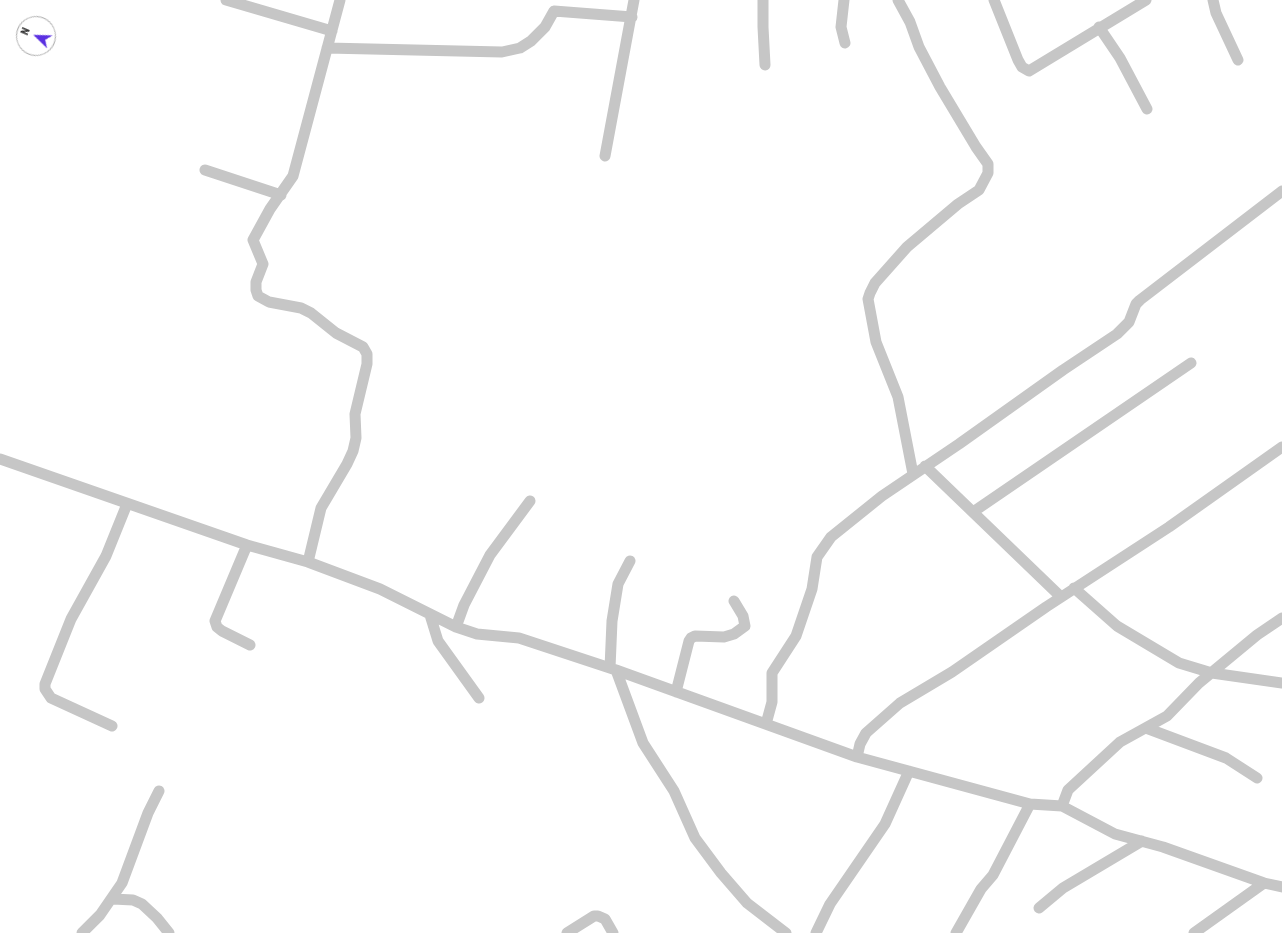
<!DOCTYPE html>
<style>
body{margin:0}
#map{position:relative;width:1282px;height:933px;overflow:hidden;background:#fff;font-family:"Roboto Condensed",sans-serif}
canvas{display:block}
.north{position:absolute;left:16px;top:16px;width:40px;height:40px;box-sizing:border-box;background:#fff;border:1px solid #ababab;border-radius:50%;rotate:293deg;font-size:11px;font-weight:700;line-height:16px;text-align:center;color:#2c2c2c}
.north::after{content:'';display:block;margin:auto;width:14px;height:18px;background:#5a30e1;clip-path:polygon(50% 0,100% 100%,50% 72%,0 100%)}
</style>
<div id="map">
<canvas width="1282" height="933"></canvas>
<div class="north">N</div>
</div>
<script>
const context = document.querySelector('canvas').getContext('2d');
context.lineJoin = 'round';
function poly(rows) {
  const path = new Path2D();
  for (const r of rows) {
    path.moveTo(r[0], r[1]);
    for (let i = 2; i < r.length; i += 2) path.lineTo(r[i], r[i + 1]);
  }
  return path;
}
function stroke(path, color, width, dash) {
  context.strokeStyle = color;
  context.lineWidth = width;
  context.lineCap = dash ? 'butt' : 'round';
  context.setLineDash(dash || []);
  context.stroke(path);
}
stroke(poly([
 [226,0,332,31],
 [763,0,763,27,765,65],
 [844,0,841,27,845,43],
 [898,0,910,22,919,47,940,87,976,147,988,164,988,173,979,190,958,204,907,247,875,283,870,293,868,299,876,342,898,397,913,474],
 [994,0,1018,60,1022,67,1029,71,1146,0],
 [1213,0,1216,13,1238,60],
 [1099,27,1120,58,1147,109],
 [327,48,502,52,520,48,531,41,545,27,554,11,632,17],
 [605,156,634,0],
 [205,170,281,195],
 [0,459,247,545,308,562,380,589,456,627,477,634,519,638,616,670,857,757,1030,804,1062,806,1115,834,1163,847,1264,883,1282,887],
 [925,466,1061,597],
 [973,512,1191,363],
 [247,545,215,621,217,627,222,631,250,645],
 [308,562,321,508,347,464,353,451,356,438,355,414,367,364,367,354,363,347,336,333,311,313,301,308,269,302,258,296,256,290,256,282,263,264,253,240,270,209,293,176,340,0],
 [1074,588,1117,626,1179,663,1212,673,1282,683],
 [430,615,438,641,479,698],
 [456,627,464,605,490,555,530,501],
 [610,668,612,621,618,584,630,561],
 [616,670,643,743,674,791,695,838,721,873,747,903,786,933],
 [676,692,689,641,691,638,695,636,724,637,734,634,745,626,743,616,734,601],
 [766,724,772,702,772,673,796,636,812,589,817,557,831,537,882,496,959,444,1063,370,1117,334,1129,322,1136,304,1140,300,1282,191],
 [112,726,51,698,45,689,45,684,71,619,106,556,127,504],
 [1146,728,1226,758,1257,778],
 [857,757,860,744,866,733,900,703,952,672,1046,607,1169,527,1282,447],
 [1062,806,1068,790,1120,742,1167,716,1199,683,1257,635,1282,618],
 [113,899,133,900,142,904,157,918,169,933],
 [1039,908,1063,888,1142,841],
 [82,933,100,915,122,883,148,813,159,791],
 [567,933,594,916,598,916,605,919,613,933],
 [816,933,830,904,885,824,909,771],
 [956,933,981,889,993,875,1030,804],
 [1194,933,1264,883]
]), '#c6c6c6', 11);
</script>
